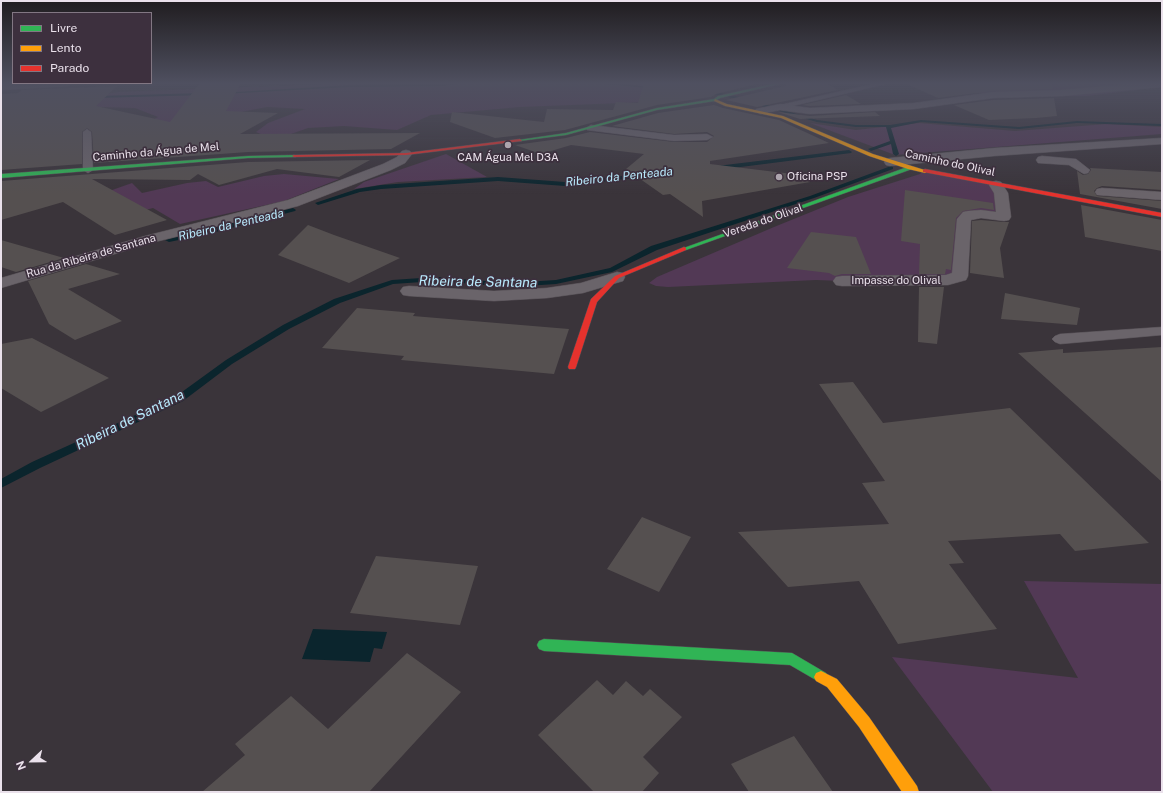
<!DOCTYPE html>
<meta charset="utf-8">
<style>
body{margin:0}
#map{position:relative;width:1163px;height:793px;overflow:hidden;background:#3a343a;font-family:"Public Sans",sans-serif}
canvas{display:block}
.frame{position:absolute;inset:0;border:2px solid #eae1eb;pointer-events:none}
.legend{position:absolute;left:12px;top:12px;width:140px;height:72px;box-sizing:border-box;background:#3d303e;border:1px solid #827783;margin:0;padding:5px 7px;list-style:none;font-size:12px;color:#eae1eb}
.legend li{display:flex;align-items:center;gap:8px;height:20px}
.legend b{width:20px;border:1px solid #827783}
.north{position:absolute;left:12px;top:741px;width:40px;height:40px;-webkit-text-stroke:3px #3d303e;paint-order:stroke;rotate:248deg;font-size:11px;font-weight:700;line-height:16px;text-align:center;color:#eae1eb}
.north::after{content:'';display:block;margin:auto;width:14px;height:18px;background:#eae1eb;clip-path:polygon(50% 0,100% 100%,50% 72%,0 100%)}
</style>
<div id="map">
<canvas width="1163" height="793"></canvas>
<div class="frame"></div>
<ul class="legend">
<li><b style="height:5px;background:#30b455"></b>Livre</li>
<li><b style="height:5px;background:#ff9f0a"></b>Lento</li>
<li><b style="height:5px;background:#e5322d"></b>Parado</li>
</ul>
<div class="north">N</div>
</div>
<script>
const context = document.querySelector('canvas').getContext('2d');
context.lineJoin = 'round';
function paint(path, color) {
  context.fillStyle = color;
  context.fill(path, 'evenodd');
}
function poly(rows) {
  const path = new Path2D();
  for (const r of rows) {
    path.moveTo(r[0], r[1]);
    for (let i = 2; i < r.length; i += 2) path.lineTo(r[i], r[i + 1]);
  }
  return path;
}
function stroke(path, color, width, dash) {
  context.strokeStyle = color;
  context.lineWidth = width;
  context.lineCap = dash ? 'butt' : 'round';
  context.setLineDash(dash || []);
  context.stroke(path);
}
function drawText(font, color, halo, rows, align = 'center') {
  context.font = font + ' "Public Sans",sans-serif';
  context.lineWidth = 3.5;
  context.setLineDash([]);
  context.textBaseline = 'middle';
  context.strokeStyle = halo;
  context.fillStyle = color;
  for (const [text, x, y, turn = 0] of rows) {
    context.save();
    context.translate(x, y);
    context.rotate((+turn || 0) * Math.PI / 180);
    context.textAlign = isNaN(turn) ? turn : align;
    if (halo) context.strokeText(text, 0, 0);
    context.fillText(text, 0, 0);
    context.restore();
  }
}
paint(poly([
 [349,83,665,83,649,102,520,107,431,115,397,130,344,126,308,128,274,140,256,132,268,123,305,109,267,107,125,134,158,117,135,108,63,106,1,108,118,92],
 [972,83,1162,83,1162,87,1087,96,990,96,966,89],
 [810,123,856,130,919,123,1015,131,1107,124,1162,127,1162,134,895,155],
 [446,154,487,177,398,182,354,189,364,182],
 [923,171,996,185,1004,217,968,215,960,276,842,281,816,280,668,287,656,286,649,283,657,277,774,227,848,197,920,174],
 [284,174,339,179,284,201,180,224,153,208,111,219,81,201,132,183,142,193,187,183,206,181,218,187,264,176],
 [1024,581,1162,584,1162,792,993,792,892,657,1078,678]
]), '#523955');
paint(poly([
 [313,629,387,632,382,649,374,648,370,662,302,659]
]), '#0b252d');
paint(poly([
 [459,83,443,86,350,87,222,94,220,93,350,85,459,83],
 [597,83,616,83,658,88,656,89,597,83],
 [705,90,740,97,817,120,856,125,890,125,921,120,1019,127,1077,121,1162,124,1162,126,1077,123,1019,129,921,122,891,128,899,154,896,156,893,154,891,144,871,151,868,149,890,141,886,127,856,127,817,122,737,99,704,92,705,90],
 [204,93,206,95,95,98,93,97,95,96,204,93],
 [849,150,852,152,851,153,717,170,714,168,717,166,849,150],
 [891,166,893,167,893,169,814,198,657,250,612,272,556,284,510,287,436,281,393,284,340,303,289,329,232,364,183,401,40,468,1,488,1,479,32,462,175,397,226,360,283,325,334,299,392,280,436,277,510,283,556,280,610,268,651,246,810,196,891,166],
 [649,173,652,175,651,176,565,186,498,181,381,189,360,192,318,205,315,203,357,189,381,185,498,177,565,182,649,173],
 [293,208,296,210,295,211,208,234,169,242,165,240,293,208]
]), '#0b252d');
paint(poly([
 [200,83,241,83,226,111,278,113,240,134,420,133,391,149,248,152,94,163,92,132,87,128,82,132,82,164,1,170,1,94,18,93,22,90,117,86,96,106,170,122],
 [644,83,761,83,716,94,711,97,657,105,565,130,495,138,450,122,452,112,544,122,547,109,613,110,616,102,638,103],
 [787,83,826,83,838,90,757,107,726,100,785,86],
 [904,83,1052,83,1053,89,993,91,938,98],
 [846,95,861,104,810,106,802,105],
 [1054,98,1057,116,1036,118,989,120,954,105,993,100],
 [714,105,723,108,779,120,829,143,710,161,710,164,809,176,810,182,702,201,703,217,670,194,663,195,626,169,644,154,571,145,541,154,515,145,566,138,590,132,674,142,707,142,714,136,707,132,674,134,612,126,658,113],
 [778,112,810,116,875,112,880,116,800,119],
 [370,160,339,177,277,169,219,185,198,174,190,180,92,179,167,220,115,235,63,202,1,220,1,181,248,162],
 [1090,168,1162,172,1162,190,1102,186,1097,188,1094,191,1097,196,1162,201,1162,209,1080,194,1077,171,1083,175,1088,174,1091,170],
 [905,190,993,203,994,210,981,208,963,211,956,218,951,270,946,269,945,274,919,274,920,244,901,241],
 [1081,205,1162,220,1162,251,1085,237],
 [981,220,1004,222,1009,222,1000,248,1004,278,970,273,972,221],
 [308,225,334,235,400,258,349,283,278,255],
 [811,232,856,237,871,274,842,274,835,276,829,273,787,268],
 [1,240,64,258,16,272,1,267],
 [86,264,120,274,68,289,122,321,75,340,49,324,28,281],
 [919,287,944,287,937,344,918,342],
 [1005,293,1080,308,1077,325,1001,319],
 [357,308,415,313,413,316,569,329,554,374,401,360,404,356,322,348],
 [32,338,109,378,41,412,1,388,1,344],
 [1162,347,1162,482,1018,353,1063,349,1063,353],
 [853,382,883,423,1010,408,1149,543,1075,551,1060,534,948,541,964,563,949,564,997,629,898,644,859,581,788,587,738,532,889,524,862,483,885,481,819,384],
 [642,517,691,537,659,592,607,569],
 [376,556,478,566,460,625,350,613],
 [407,653,461,692,369,792,202,792,245,755,235,744,291,696,328,729],
 [597,680,613,695,626,681,643,696,650,689,682,717,643,757,659,773,642,792,594,792,538,735],
 [794,736,833,792,749,792,731,764]
]), '#555050');
const lane = poly([
 [877,83,890,83,780,109,776,107,780,105,877,83],
 [87,129,91,132,93,170,88,173,83,170,83,132,87,129],
 [1162,327,1162,335,1060,344,1055,342,1052,339,1055,336,1060,334,1162,327]
]);
const street = poly([
 [19,83,73,83,69,86,1,90,1,84,19,83],
 [1140,83,1162,83,1162,87,1062,96,993,98,914,109,810,114,780,110,760,114,755,111,756,109,780,104,810,108,914,103,993,92,1062,90,1140,83],
 [591,125,674,135,707,134,713,137,707,140,674,141,587,130,586,128,591,125],
 [1162,138,1162,144,994,156,890,166,886,165,884,162,886,159,890,158,994,148,1162,138],
 [406,150,410,151,412,154,405,163,391,170,298,206,155,242,1,288,1,278,145,236,288,200,383,164,397,157,402,151,406,150],
 [1042,156,1076,159,1090,170,1088,173,1084,174,1069,165,1038,163,1036,160,1038,157,1042,156],
 [996,181,1001,182,1008,193,1011,217,1009,220,1004,221,981,218,971,220,968,276,966,280,948,285,842,286,836,285,833,281,836,277,842,276,946,275,952,273,957,219,963,212,968,211,981,210,996,212,994,193,989,185,991,182,996,181],
 [1102,188,1162,192,1162,200,1097,195,1095,192,1097,189,1102,188],
 [617,272,623,273,625,277,623,281,583,293,547,298,494,301,409,296,403,295,400,291,403,287,409,286,494,291,547,288,581,283,617,272]
]);
const fast = poly([
 [776,83,784,83,720,98,715,101,657,110,566,135,520,141,518,140,566,133,657,108,714,99,718,96,776,83],
 [294,155,296,156,296,157,248,158,1,178,1,174,248,156,294,155],
 [910,166,913,168,912,169,686,250,681,249,910,166],
 [544,639,792,653,826,673,828,677,826,681,821,683,790,665,544,651,539,649,537,645,539,641,544,639]
]);
const slow = poly([
 [715,99,727,104,783,116,873,154,928,171,925,173,908,169,869,156,781,118,725,106,714,101,715,99],
 [821,671,837,679,869,717,917,786,919,792,902,792,859,727,827,687,816,681,814,677,816,673,821,671]
]);
const jam = poly([
 [520,139,522,141,406,155,294,157,292,156,294,155,406,153,520,139],
 [925,169,1162,213,1162,217,923,172,923,170,925,169],
 [684,247,686,248,686,250,619,278,597,302,576,367,575,369,569,369,568,367,591,299,615,276,684,247]
]);
stroke(lane, '#565056', 1);
stroke(street, '#565056', 1);
stroke(fast, '#565056', 1);
stroke(slow, '#565056', 1);
stroke(jam, '#565056', 1);
paint(lane, '#6a646a');
paint(street, '#6a646a');
paint(fast, '#30b455');
paint(slow, '#ff9f0a');
paint(jam, '#e5322d');
const sky = context.createLinearGradient(0, 0, 0, 194);
sky.addColorStop(0, '#201d20');
sky.addColorStop(0.43, '#4f5060');
sky.addColorStop(1, '#4f506000');
context.fillStyle = sky;
context.fillRect(0, 0, 1163, 194);
for (const [x, y, r, color] of [
 [508,145,4,"#aca4ad"],
 [779,177,4,"#aca4ad"]
]) {
  const dot = new Path2D();
  dot.arc(x, y, r, 0, 2 * Math.PI);
  context.fillStyle = color;
  context.fill(dot);
  stroke(dot, '#3d303e', 1.5);
}
drawText('11px', '#eae1eb', '#3d303e', [
 ["Caminho da Água de Mel",156,152,-5],
 ["Caminho do Olival",950,163,12],
 ["Vereda do Olival",763,221,-19],
 ["Rua da Ribeira de Santana",91,256,-16],
 ["Impasse do Olival",896,281]
]);
drawText('11px', '#eae1eb', '#3d303e', [
 ["CAM Água Mel D3A",508,158],
 ["Oficina PSP",787,177,"left"]
]);
drawText('italic 12px', '#b8e9fc', '#3d303e', [
 ["Ribeiro da Penteada",619,177,-6],
 ["Ribeiro da Penteada",231,225,-13]
]);
drawText('italic 14px', '#b8e9fc', '#3d303e', [
 ["Ribeira de Santana",478,282,1],
 ["Ribeira de Santana",130,420,-26]
]);
</script>
